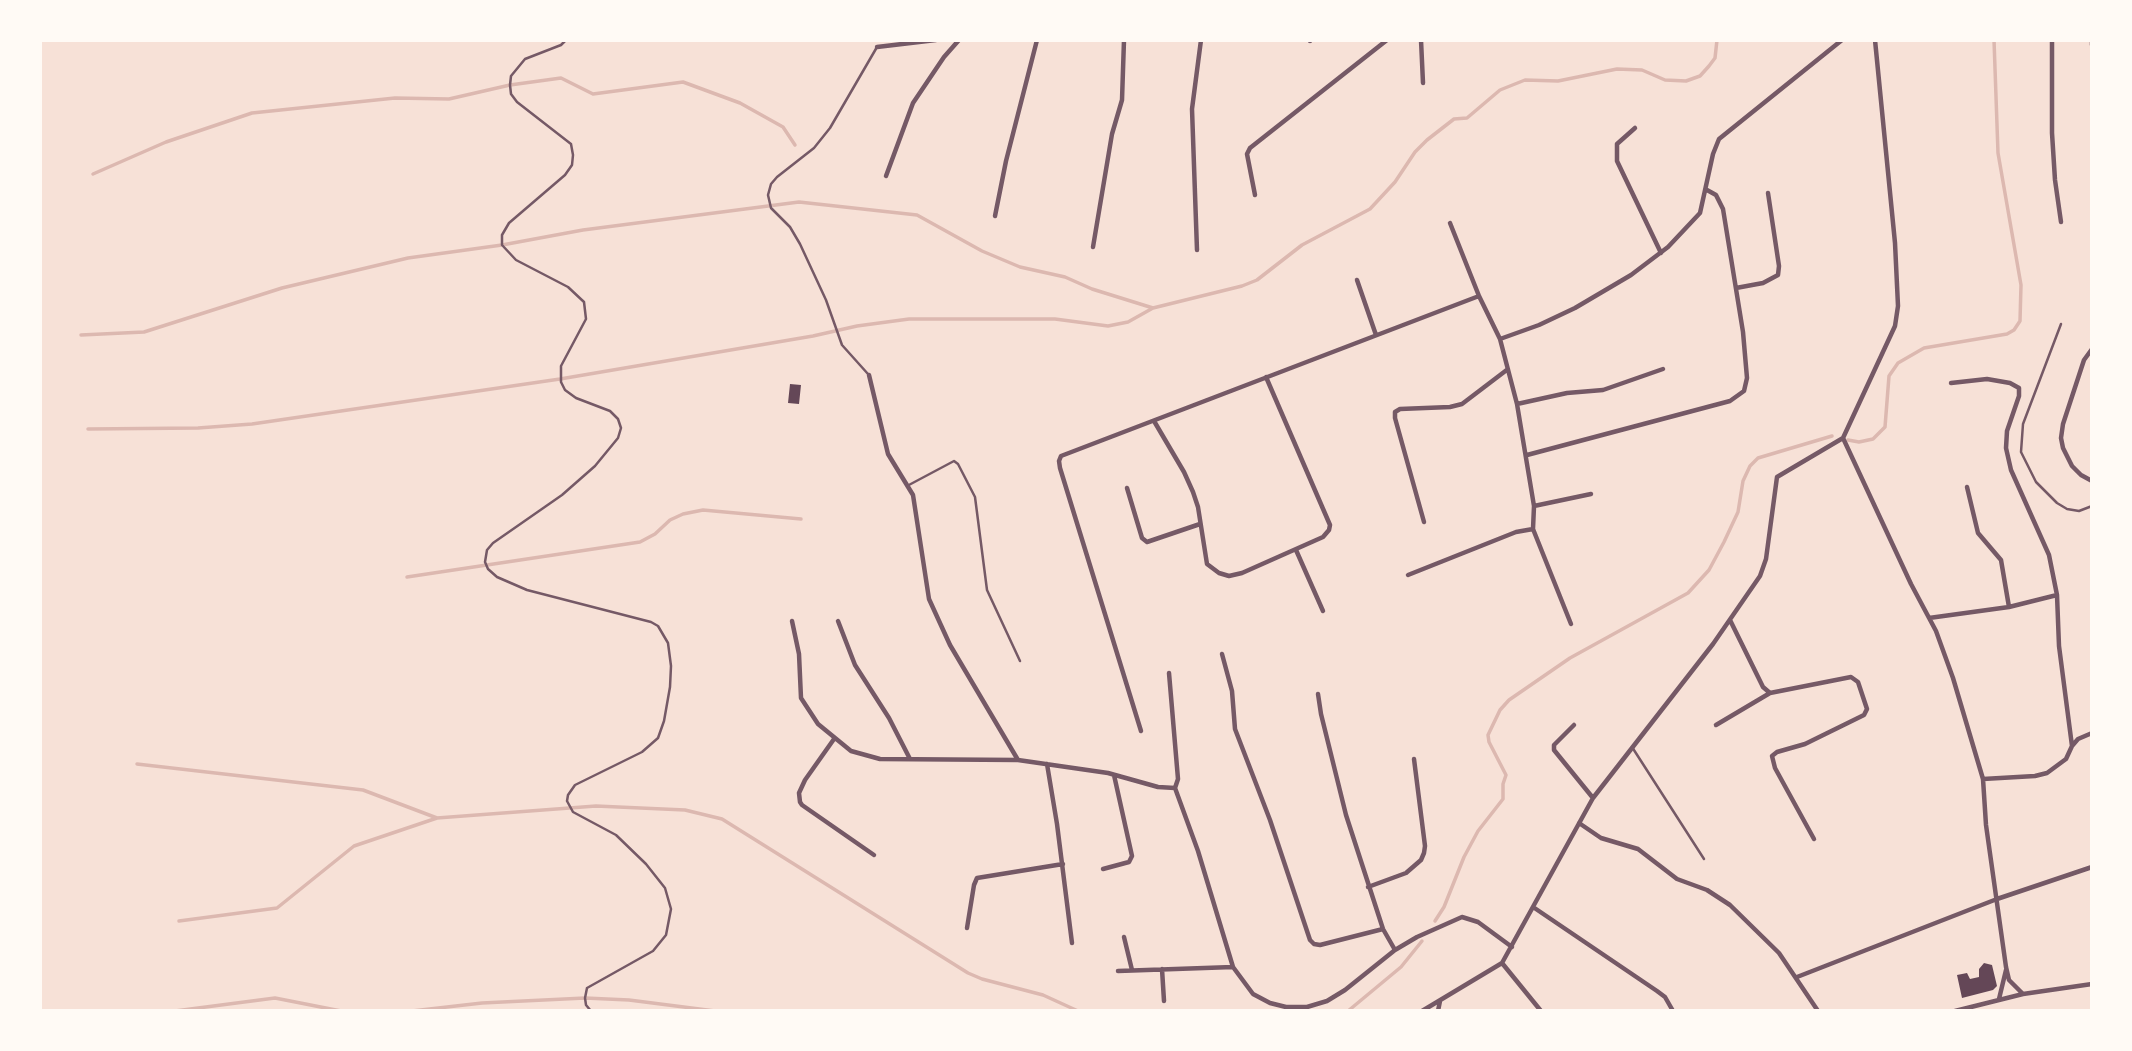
<!DOCTYPE html>
<style>
body{margin:0}
#map{position:relative;width:2132px;height:1051px;overflow:hidden;background:#f7e1d7;font-family:"Fira Sans Condensed",sans-serif}
canvas{display:block}
.frame{position:absolute;inset:0;border:42px solid #fffaf5;pointer-events:none}
</style>
<div id="map">
<canvas width="2132" height="1051"></canvas>
<div class="frame"></div>
</div>
<script>
const context = document.querySelector('canvas').getContext('2d');
context.lineJoin = 'round';
function poly(rows) {
  const path = new Path2D();
  for (const r of rows) {
    path.moveTo(r[0], r[1]);
    for (let i = 2; i < r.length; i += 2) path.lineTo(r[i], r[i + 1]);
  }
  return path;
}
function stroke(path, color, width, dash) {
  context.strokeStyle = color;
  context.lineWidth = width;
  context.lineCap = dash ? 'butt' : 'round';
  context.setLineDash(dash || []);
  context.stroke(path);
}
function paint(path, color) {
  context.fillStyle = color;
  context.fill(path, 'evenodd');
}
stroke(poly([
 [93,174,166,142,252,113,395,98,449,99,510,85,561,78,593,94,683,82,740,103,783,127,795,145],
 [81,335,144,332,282,288,408,258,502,245,583,230,799,202,917,215,982,251,1020,267,1065,277,1092,289,1153,308],
 [88,429,198,428,252,424,560,379,813,336,857,326,909,319,1055,319,1108,326,1128,322,1153,308,1242,286,1257,280,1302,245,1370,209,1395,182,1415,152,1427,140,1454,119,1467,118,1500,90,1525,80,1558,81,1617,69,1642,70,1665,80,1686,81,1700,76,1709,66,1715,58,1717,40],
 [1848,440,1859,442,1873,439,1885,427,1889,376,1898,363,1924,348,2007,334,2014,330,2020,321,2021,285,1998,153,1994,40],
 [407,577,640,542,655,534,670,520,683,514,703,510,801,519],
 [137,764,363,790,437,818,596,806,685,810,722,819,968,973,982,979,1043,995,1078,1011],
 [179,921,277,908,354,846,437,818],
 [1435,921,1444,907,1464,857,1478,831,1503,799,1503,784,1506,775,1489,742,1488,735,1500,710,1509,700,1570,658,1688,593,1709,570,1724,542,1738,512,1743,481,1750,466,1758,458,1832,436],
 [175,1011,275,998,341,1011],
 [412,1011,482,1003,585,998,629,1000,715,1011],
 [1348,1011,1401,967,1422,941]
]), '#dcb8b0', 3.5);
paint(poly([
 [790,384,801,385,799,404,788,403],
 [1984,963,1992,965,1997,986,1993,990,1962,998,1957,975,1967,973,1970,979,1979,977,1979,969]
]), '#644757');
stroke(poly([
 [566,40,561,45,525,59,511,76,510,85,511,94,517,102,571,144,573,155,572,165,565,175,509,223,502,235,502,245,516,260,568,287,584,302,586,319,561,366,561,382,565,390,576,398,610,411,618,419,621,428,618,438,595,466,562,495,493,543,487,550,485,562,488,569,497,577,527,590,651,622,658,626,668,643,671,666,670,687,664,721,658,738,642,752,575,785,568,795,567,801,573,812,616,835,646,864,665,888,671,909,666,935,653,951,587,988,585,998,586,1005,591,1011],
 [2061,324,2023,424,2021,452,2036,482,2057,503,2067,509,2079,511,2092,506],
 [868,374,842,345,826,300,800,244,790,227,771,208,768,195,771,184,777,177,814,148,830,128,877,47],
 [907,486,954,461,958,464,975,497,987,590,1020,661],
 [1632,747,1704,859]
]), '#755966', 2.5);
stroke(poly([
 [1310,40,1310,41],
 [1421,40,1423,83],
 [2052,40,2052,133,2055,180,2061,222],
 [2092,41,2092,45],
 [877,47,936,40],
 [1635,128,1617,144,1617,161,1661,253],
 [886,176,913,103,944,57,959,40],
 [1255,195,1247,154,1250,148,1387,40],
 [995,216,1006,161,1037,40],
 [1450,223,1479,296],
 [1093,247,1112,134,1122,100,1124,40],
 [1197,250,1192,109,1201,40],
 [1357,280,1376,335],
 [1736,288,1763,283,1778,275,1779,266,1768,193],
 [1500,339,1539,325,1575,308,1631,275,1668,247,1700,213,1713,154,1719,139,1842,40],
 [2092,349,2084,360,2063,424,2061,438,2063,448,2072,466,2081,475,2092,481],
 [869,375,888,454,913,495,929,599,950,645,1018,760],
 [1951,383,1987,379,2010,383,2019,388,2019,396,2007,431,2006,448,2011,470,2049,555,2057,595,2059,646,2072,746],
 [1517,404,1567,393,1603,390,1663,369],
 [1154,421,1184,472,1193,492,1198,507,1207,564,1219,573,1229,576,1242,573,1323,537,1329,530,1330,525,1266,377],
 [1843,438,1911,584,1936,631,1953,678,1983,779,1986,825,2006,967,2009,980,2023,994],
 [1527,455,1730,401,1744,391,1747,378,1743,332,1723,209,1716,195,1707,190],
 [1967,487,1978,533,2001,560,2009,607],
 [1127,488,1142,538,1147,542,1200,524],
 [1534,506,1591,494],
 [1424,522,1395,418,1395,412,1400,409,1450,407,1462,404,1508,369],
 [1296,550,1323,611],
 [1408,575,1516,532,1533,529],
 [1929,618,2009,607,2057,595],
 [792,621,799,654,801,698,818,724,851,751,880,759,1018,760,1108,773,1158,787,1175,788],
 [838,621,855,665,889,718,910,759],
 [1222,654,1232,691,1235,729,1270,820,1310,940,1314,944,1320,945,1383,929],
 [1169,673,1178,779,1175,788,1198,851,1233,967,1253,994,1270,1003,1286,1007,1307,1007,1327,1001,1345,990,1395,950,1417,937,1462,917,1478,922,1512,947],
 [1770,693,1851,677,1858,682,1867,709,1864,715,1805,744,1777,752,1772,756,1775,768,1814,839],
 [1318,694,1321,714,1346,815,1383,929,1395,950],
 [1574,725,1554,745,1554,750,1593,798],
 [1716,725,1770,693,1763,687,1730,620],
 [1141,731,1060,468,1059,461,1061,456,1479,296,1500,339,1517,404,1534,506,1533,529,1571,624],
 [834,739,805,780,799,793,800,802,802,805,874,855],
 [1047,764,1057,824,1072,943],
 [1983,779,2035,776,2047,773,2066,759,2072,746,2078,739,2092,733],
 [1579,823,1601,838,1638,849,1677,879,1707,890,1730,905,1779,953,1818,1011],
 [1103,869,1129,862,1132,856,1114,775],
 [1368,887,1406,873,1421,860,1424,853,1425,846,1414,759],
 [1533,907,1657,991,1665,997,1673,1011],
 [967,928,974,885,977,878,1063,864],
 [1124,937,1132,970],
 [1502,963,1541,1011],
 [1162,969,1164,1001],
 [1118,971,1233,967],
 [1797,977,1997,899,2092,867],
 [1999,999,2006,970],
 [1422,1011,1502,963,1593,798,1713,644,1760,576,1766,559,1777,477,1843,438,1895,326,1898,306,1895,243,1875,40],
 [1438,1011,1440,1001],
 [1955,1011,2023,994,2092,984]
]), '#755966', 4.5);
</script>
